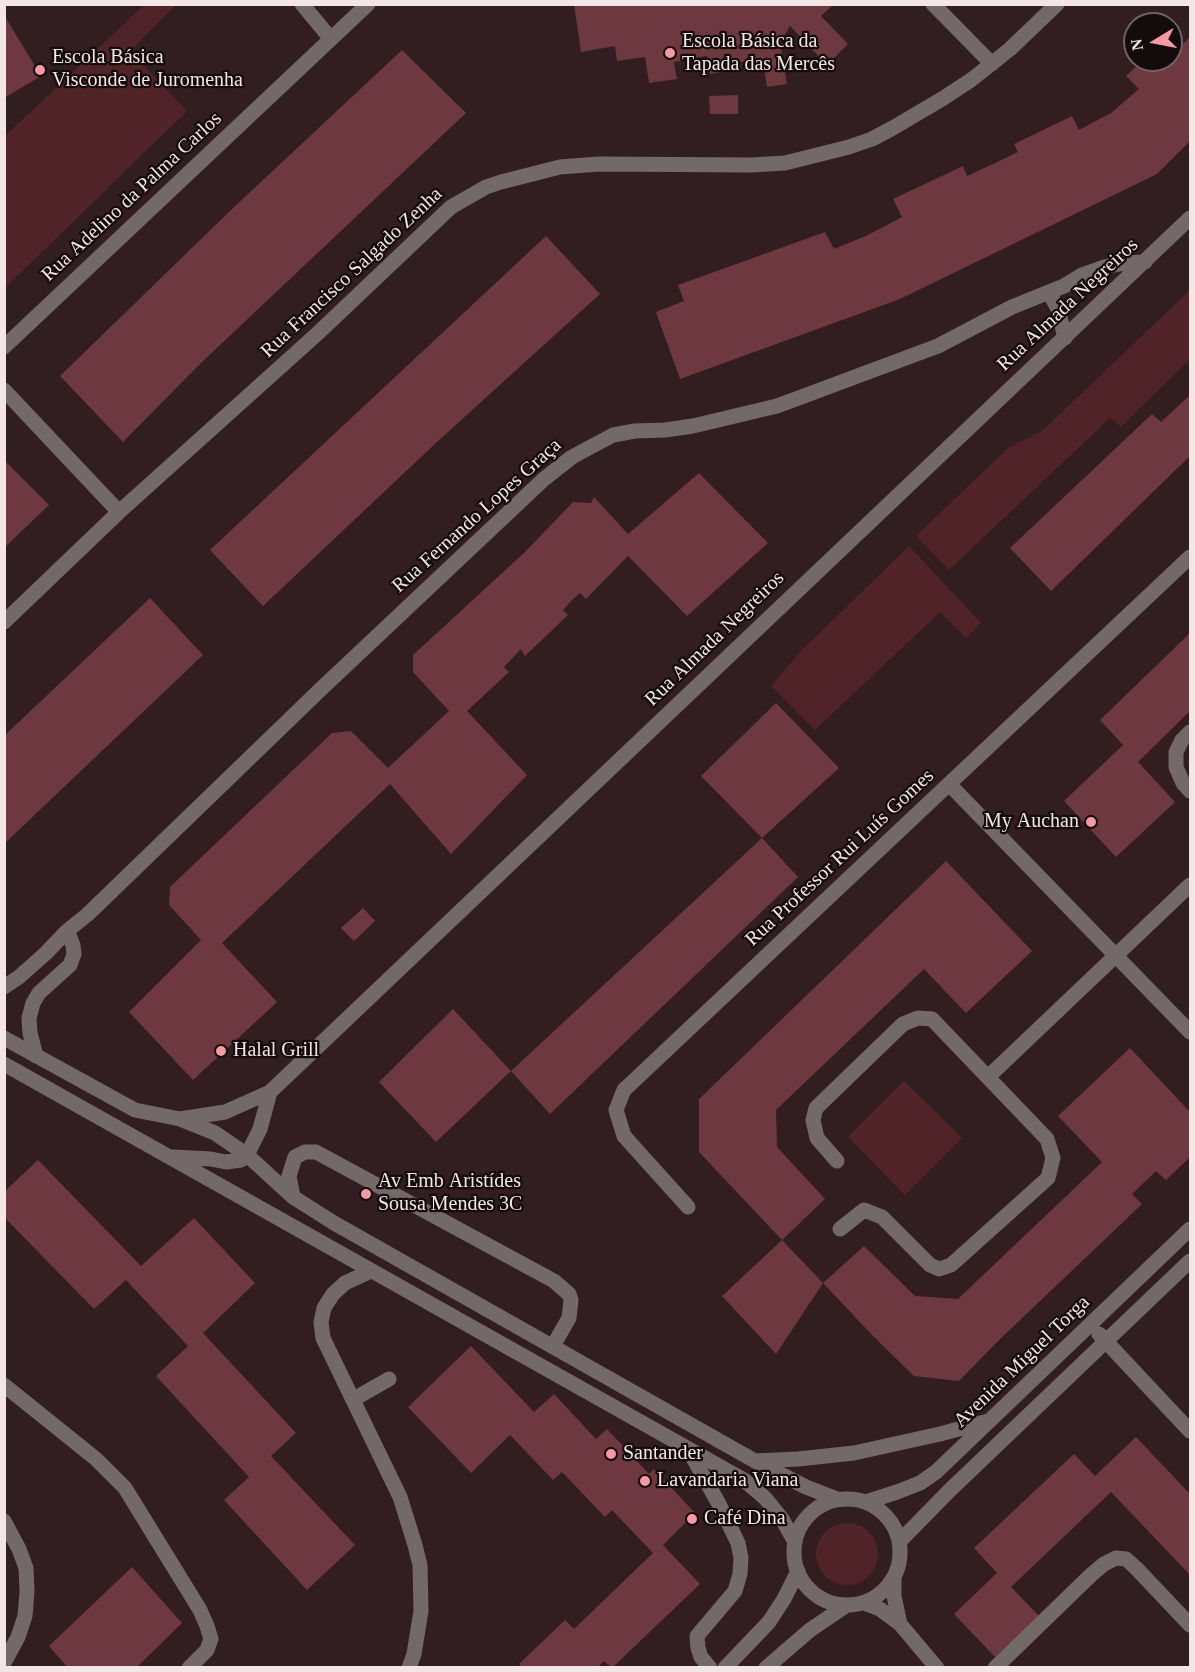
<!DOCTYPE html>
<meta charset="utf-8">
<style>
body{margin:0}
#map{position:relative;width:1195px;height:1672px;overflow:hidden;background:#321e20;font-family:"Times New Roman",serif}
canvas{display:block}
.frame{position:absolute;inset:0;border:6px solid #f4e6e7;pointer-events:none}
.north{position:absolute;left:1123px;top:12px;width:60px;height:60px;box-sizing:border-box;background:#140b0c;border:2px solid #6e6364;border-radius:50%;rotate:260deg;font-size:16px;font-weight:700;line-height:24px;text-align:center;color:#f4e6e7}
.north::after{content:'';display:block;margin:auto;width:21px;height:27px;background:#f49aa3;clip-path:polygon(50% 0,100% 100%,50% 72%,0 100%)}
</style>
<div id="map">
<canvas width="1195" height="1672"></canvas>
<div class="frame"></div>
<div class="north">N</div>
</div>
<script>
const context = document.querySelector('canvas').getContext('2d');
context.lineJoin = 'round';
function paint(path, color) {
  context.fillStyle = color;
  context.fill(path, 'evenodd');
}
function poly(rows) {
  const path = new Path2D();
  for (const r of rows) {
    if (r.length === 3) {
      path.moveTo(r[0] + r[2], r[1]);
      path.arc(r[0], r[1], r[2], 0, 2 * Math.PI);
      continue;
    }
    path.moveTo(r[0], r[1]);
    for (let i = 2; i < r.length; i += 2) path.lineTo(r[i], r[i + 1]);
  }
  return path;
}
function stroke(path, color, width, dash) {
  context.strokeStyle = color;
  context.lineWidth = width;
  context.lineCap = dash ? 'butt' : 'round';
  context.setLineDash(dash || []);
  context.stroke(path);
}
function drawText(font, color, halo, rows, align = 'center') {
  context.font = font + ' "Times New Roman",serif';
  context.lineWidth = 4.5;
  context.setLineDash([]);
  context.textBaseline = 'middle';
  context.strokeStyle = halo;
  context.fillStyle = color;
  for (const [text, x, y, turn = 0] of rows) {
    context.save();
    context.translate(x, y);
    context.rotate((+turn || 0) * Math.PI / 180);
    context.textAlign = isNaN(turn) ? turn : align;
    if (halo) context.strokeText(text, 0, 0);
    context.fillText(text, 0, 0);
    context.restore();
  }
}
paint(poly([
 [145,4,176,5,130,51,187,111,5,288,5,136],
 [1190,290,1190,359,1121,427,1110,418,949,570,916,536,1008,448,1042,431],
 [909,546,981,623,966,638,940,612,815,730,771,686,801,651],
 [904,1081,962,1138,905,1195,848,1137],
 [847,1554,31]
]), '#502329');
paint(poly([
 [574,4,834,4,821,16,848,44,827,65,790,26,780,43,787,84,767,87,763,60,740,62,741,69,710,74,707,56,674,62,677,79,649,83,645,57,617,61,615,46,581,52],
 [4,15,41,76,4,98],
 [1171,35,1181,46,1190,37,1190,141,1157,174,900,299,680,379,656,312,684,301,678,285,825,232,834,249,868,235,902,217,893,199,963,166,967,176,993,164,1018,152,1014,144,1072,116,1079,130,1111,113,1139,89,1126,76,1143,60,1171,60],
 [402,50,466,113,201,363,123,442,60,376,232,209],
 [738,95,738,114,710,114,709,96],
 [546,236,600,294,437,442,263,606,210,550],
 [1190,395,1190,456,1051,591,1010,548,1152,414,1161,422],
 [4,460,49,505,4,548],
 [699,473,768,543,687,616,628,556,586,599,580,593,572,600,563,610,568,615,525,656,521,649,504,667,509,672,467,711,527,775,451,854,390,784,222,943,277,1002,193,1080,129,1012,201,940,169,905,170,887,332,733,351,731,388,768,449,711,413,672,413,655,525,552,573,502,591,503,594,497,628,534],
 [150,598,203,655,4,844,4,736],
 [1190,633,1190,711,1138,762,1175,802,1116,857,1064,801,1123,745,1100,720],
 [776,703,839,768,762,838,798,877,550,1114,511,1071,762,838,701,776],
 [946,861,1032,951,966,1013,924,969,776,1110,777,1147,825,1199,782,1240,699,1152,699,1099],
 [363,908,375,921,354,941,341,928],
 [453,1009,511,1071,436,1142,379,1082],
 [1130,1048,1190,1112,1190,1157,1166,1180,1156,1171,1132,1194,1142,1204,997,1342,959,1381,914,1376,874,1337,823,1283,864,1246,915,1296,958,1299,1102,1162,1058,1116],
 [38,1160,141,1266,194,1218,255,1283,203,1333,296,1433,271,1456,355,1545,307,1590,224,1500,249,1477,156,1376,188,1346,126,1280,94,1309,4,1217,4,1192],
 [782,1240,823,1283,776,1354,722,1296],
 [471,1346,534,1412,554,1394,596,1439,607,1429,649,1474,654,1469,695,1513,663,1545,700,1584,612,1668,604,1661,597,1668,522,1668,519,1664,565,1620,574,1629,653,1553,612,1510,605,1517,562,1472,553,1480,510,1435,471,1473,408,1407],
 [1136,1437,1190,1494,1190,1575,1111,1492,1011,1587,1039,1616,995,1657,954,1614,997,1573,974,1548,1074,1454,1095,1476],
 [132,1567,182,1623,136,1668,68,1668,49,1646]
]), '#6d383f');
stroke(poly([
 [302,4,331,39],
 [933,4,992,64],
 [1049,292,1058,309,1065,338],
 [4,347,368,4],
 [4,390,119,512],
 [4,622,119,512,317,334,451,207,486,187,501,182,560,167,599,164,751,165,785,163,849,147,872,139,891,129,942,99,971,80,1010,49,1057,4],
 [1190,732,1182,740,1176,752,1176,767,1183,783,1190,791],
 [949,784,1190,1032],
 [4,987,19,977,46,953,67,931,87,915,322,688,544,479,572,457,613,435,635,431,665,430,693,426,777,406,938,346,1012,307,1064,286,1082,275,1104,267,1125,263,1145,262],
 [4,1038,135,1110,180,1119,215,1133,247,1155,293,1197,334,1223,755,1461,806,1487,837,1499],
 [36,1056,30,1033,29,1018,33,1003,39,993,70,965,74,954,73,945,67,931],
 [4,1064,744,1480,765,1498,782,1519,795,1542],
 [988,1077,1190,885],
 [180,1119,225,1112,270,1092,1190,218],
 [173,1157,211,1159,226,1162,241,1160,247,1155,260,1129,270,1092],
 [837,1161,817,1138,813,1120,816,1108,903,1024,918,1018,932,1019,1047,1139,1053,1158,1048,1178,951,1265,939,1269,930,1265,882,1217,864,1210,840,1229],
 [293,1197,289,1176,295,1157,305,1152,316,1152,554,1281,569,1294,571,1300,569,1318,553,1346],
 [688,1207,624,1136,616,1110,624,1090,1190,557],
 [371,1271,345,1283,333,1294,324,1308,321,1322,323,1338,400,1497,415,1545,420,1565,421,1611,414,1654,409,1668],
 [1099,1334,1190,1431],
 [4,1385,96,1459,125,1488,200,1610,207,1626,211,1639,207,1650,189,1668],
 [354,1399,389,1379],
 [688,1449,719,1504,738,1543,741,1558,740,1574,735,1591,697,1636,698,1648,701,1657,710,1668],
 [755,1461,798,1459,854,1453,940,1434,988,1421],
 [847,1552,53],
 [866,1502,897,1492,920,1483,936,1472,1190,1229],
 [4,1521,19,1549,26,1568,27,1592,25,1616,18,1637,4,1663],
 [899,1542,950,1490,1190,1261],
 [894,1578,894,1596,900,1624],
 [864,1603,880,1609,900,1624,937,1668],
 [725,1668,769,1622,784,1599,798,1571],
 [766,1668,810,1630,847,1605],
 [995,1668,1091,1575,1104,1564,1116,1558,1126,1559,1136,1568,1190,1625]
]), '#746969', 15);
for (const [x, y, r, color] of [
 [670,53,6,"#f49aa3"],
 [40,70,6,"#f49aa3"],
 [1091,822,6,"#f49aa3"],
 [221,1051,6,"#f49aa3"],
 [366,1194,6,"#f49aa3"],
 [611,1454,6,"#f49aa3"],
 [645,1481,6,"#f49aa3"],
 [692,1519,6,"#f49aa3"]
]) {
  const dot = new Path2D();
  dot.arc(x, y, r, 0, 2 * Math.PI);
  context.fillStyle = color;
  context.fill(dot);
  stroke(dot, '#140b0c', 2);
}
drawText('20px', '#f4e6e7', '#140b0c', [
 ["Escola Básica da",682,42],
 ["Tapada das Mercês",682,65],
 ["Escola Básica",52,58],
 ["Visconde de Juromenha",52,81],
 ["My Auchan",1079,822,"right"],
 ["Halal Grill",233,1051],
 ["Av Emb Aristídes",378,1182],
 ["Sousa Mendes 3C",378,1205],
 ["Santander",623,1454],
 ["Lavandaria Viana",657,1481],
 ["Café Dina",704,1519]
], 'left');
drawText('20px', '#f4e6e7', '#140b0c', [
 ["Rua Adelino da Palma Carlos",132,197,-43],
 ["Rua Francisco Salgado Zenha",352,273,-43],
 ["Rua Almada Negreiros",1068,305,-43],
 ["Rua Fernando Lopes Graça",477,516,-42],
 ["Rua Almada Negreiros",715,639,-44],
 ["Rua Professor Rui Luís Gomes",840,858,-43],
 ["Avenida Miguel Torga",1022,1362,-44]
]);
</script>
